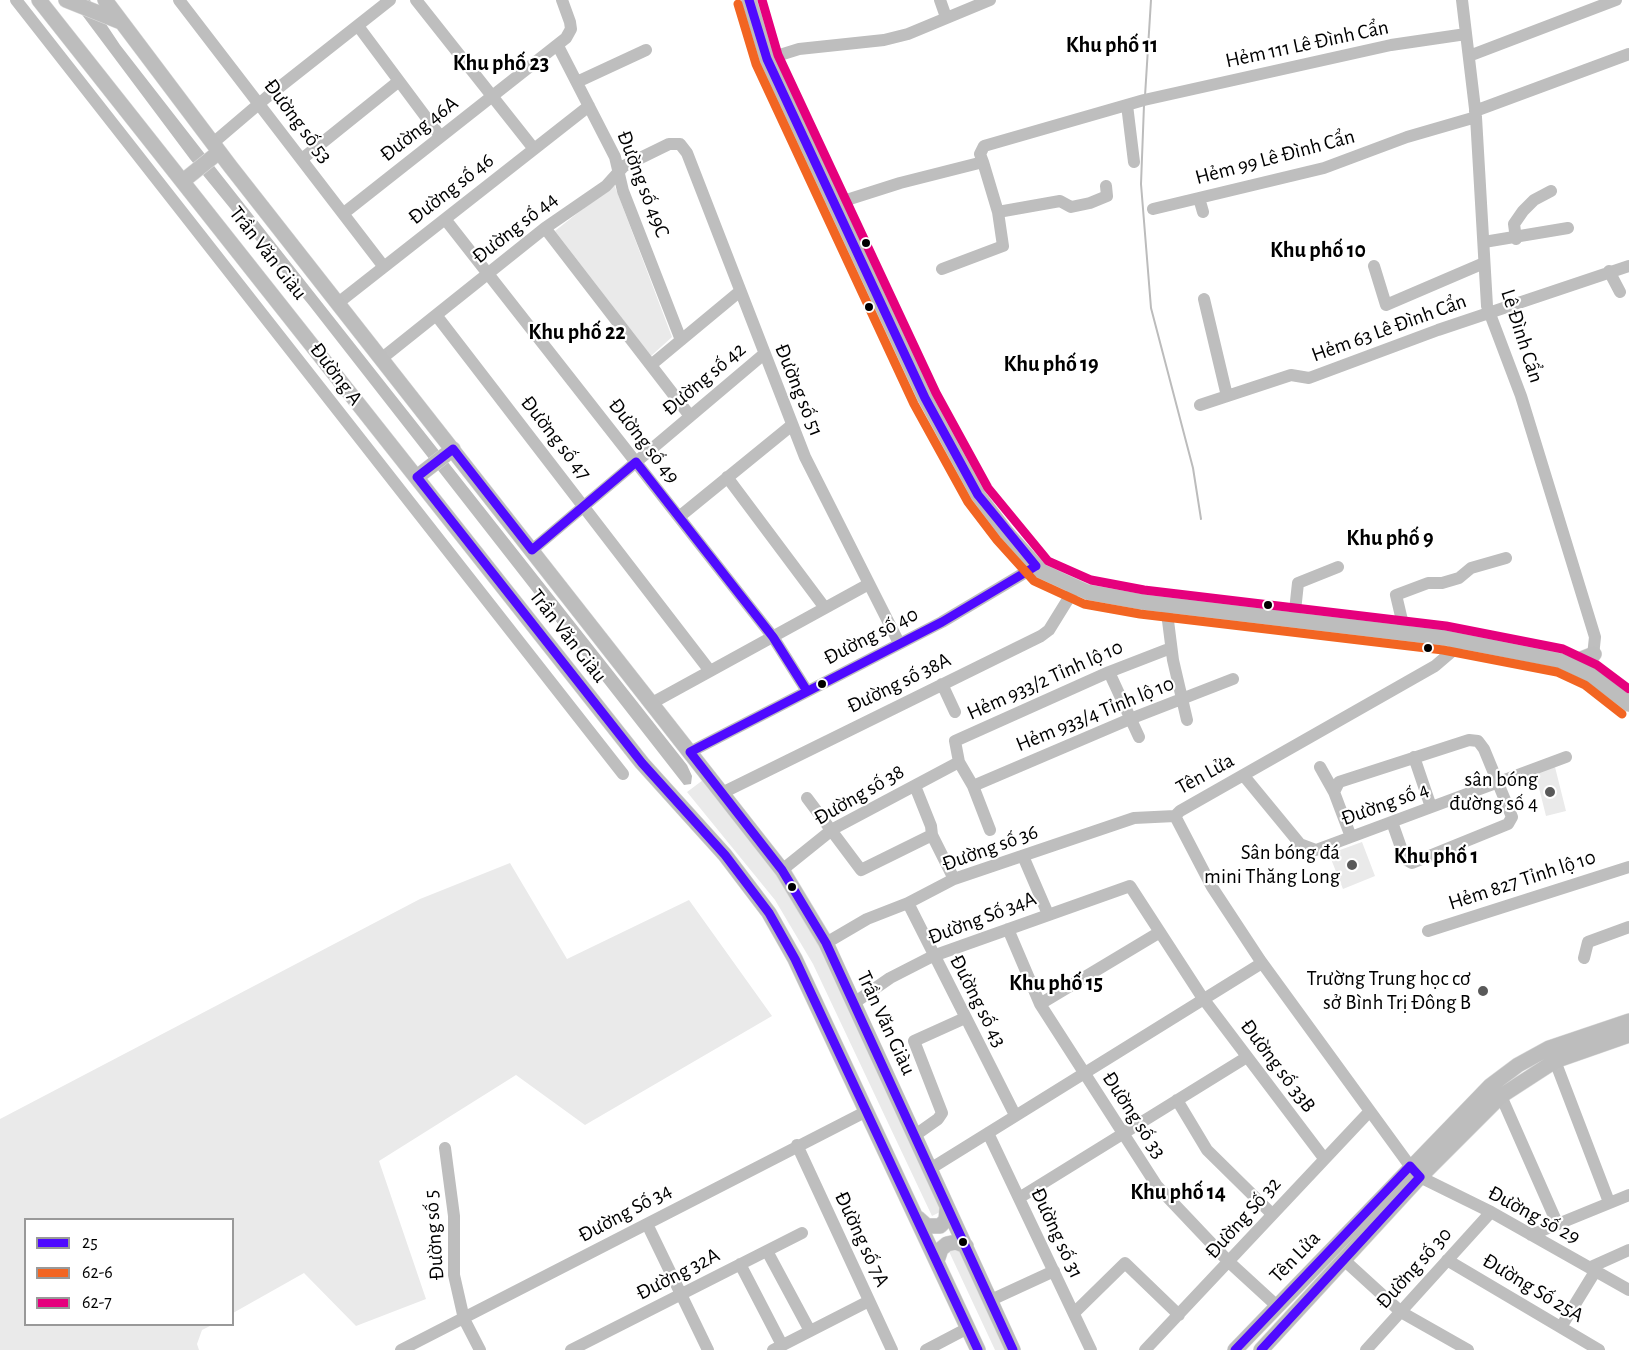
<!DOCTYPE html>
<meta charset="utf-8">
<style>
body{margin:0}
#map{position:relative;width:1629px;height:1350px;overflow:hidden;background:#fff;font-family:"Alegreya Sans",sans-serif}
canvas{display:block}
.legend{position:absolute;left:24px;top:1218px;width:210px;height:108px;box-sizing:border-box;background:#fff;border:2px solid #999;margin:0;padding:8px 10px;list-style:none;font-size:18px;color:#000}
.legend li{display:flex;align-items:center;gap:12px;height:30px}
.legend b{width:30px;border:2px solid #999}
</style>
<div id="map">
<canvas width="1629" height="1350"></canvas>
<ul class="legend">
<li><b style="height:8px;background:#4f0aff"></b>25</li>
<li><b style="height:8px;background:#f26522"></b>62-6</li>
<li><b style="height:8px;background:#e5007d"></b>62-7</li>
</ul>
</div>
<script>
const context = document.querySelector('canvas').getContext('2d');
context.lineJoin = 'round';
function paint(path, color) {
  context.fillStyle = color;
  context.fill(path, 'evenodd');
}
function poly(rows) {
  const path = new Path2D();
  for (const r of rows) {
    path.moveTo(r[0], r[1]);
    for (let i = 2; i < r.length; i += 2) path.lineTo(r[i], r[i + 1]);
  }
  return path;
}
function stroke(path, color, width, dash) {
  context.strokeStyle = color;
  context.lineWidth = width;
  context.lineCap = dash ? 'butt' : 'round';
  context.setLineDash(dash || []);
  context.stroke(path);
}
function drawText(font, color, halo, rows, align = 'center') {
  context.font = font + ' "Alegreya Sans",sans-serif';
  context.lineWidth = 4.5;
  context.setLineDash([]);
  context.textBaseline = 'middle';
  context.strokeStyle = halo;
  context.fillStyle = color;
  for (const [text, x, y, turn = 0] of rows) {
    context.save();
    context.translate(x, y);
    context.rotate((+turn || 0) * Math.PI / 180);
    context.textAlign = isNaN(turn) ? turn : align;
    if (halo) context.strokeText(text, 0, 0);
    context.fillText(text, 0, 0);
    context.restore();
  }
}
paint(poly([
 [614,184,672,337,651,356,555,231],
 [1555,767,1566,811,1546,816,1535,772],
 [703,780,759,849,794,899,825,950,944,1210,932,1216,813,964,775,900,687,792],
 [1362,842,1375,876,1343,889,1329,854],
 [510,863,567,959,689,900,772,1016,585,1125,516,1075,379,1161,426,1299,356,1326,304,1273,233,1313,232,1220,26,1220,26,1324,212,1325,202,1330,197,1344,199,1350,0,1350,0,1119,420,899],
 [958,1239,1009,1350,995,1350,946,1245]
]), '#eaeaea');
paint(poly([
 [71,0,90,0,120,45,218,171,687,765,692,776,691,784,684,785,309,305,190,159]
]), '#bcbcbc');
stroke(poly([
 [1145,96,1151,0],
 [1144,105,1141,184,1151,308,1193,468,1201,519]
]), '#bcbcbc', 2);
const major = poly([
 [39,0,642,763,725,855,769,913,795,959,978,1350],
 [66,0,121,22],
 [105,0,230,166,782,870,826,943,1013,1350],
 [749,0,767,59,925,398,978,495,1006,532,1041,571,1087,592,1142,602,1445,638,1561,661,1591,675,1629,704],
 [183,181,219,152],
 [417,477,453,449],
 [1569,664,1594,654],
 [918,1218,927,1226,940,1226,946,1220,947,1207],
 [937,1261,941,1249,947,1244,956,1242,966,1246],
 [1235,1350,1490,1086,1518,1065,1549,1048,1629,1021],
 [1261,1350,1420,1177,1501,1096,1555,1061,1629,1035]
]);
stroke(major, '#dbdbdb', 16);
stroke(poly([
 [16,0,623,774],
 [179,0,384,267],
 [416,0,534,149],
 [940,0,946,17],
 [1462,0,1476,117,1487,306,1521,396,1595,637,1591,675],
 [358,26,440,136],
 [558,46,615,157,623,191,681,340],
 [1469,56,1616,0],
 [767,59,799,49,884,40,908,34,990,0],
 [577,82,646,50],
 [1127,105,1134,162],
 [1475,111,1629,54],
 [213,143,267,97,390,0],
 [302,159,399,81],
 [1199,198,1203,212],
 [834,204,900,183,983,162,980,154,984,146,1144,100,1391,45,1466,34],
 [1153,209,1324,168,1407,137,1476,117],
 [998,212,1060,201,1071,207,1090,203,1107,196,1106,186],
 [344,213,566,38,571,29,570,22,562,0],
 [445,219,773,637,807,691],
 [545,228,690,416],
 [1516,239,1514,224,1523,211,1534,200,1551,191],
 [1484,242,1568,228],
 [1374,266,1386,305,1484,263],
 [942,269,1003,246,998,212,983,162],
 [1609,271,1620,292],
 [1204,299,1227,396],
 [338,303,589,106],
 [436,315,710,671],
 [381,359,545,228,606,186,624,166,669,144,680,144,687,153,805,457,899,643],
 [651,365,739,292],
 [1200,405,1291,375,1309,378,1438,330,1629,266],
 [727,477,825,608],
 [679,517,792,425],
 [532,550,764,354],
 [1166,605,1173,660,1187,720],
 [1294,620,1298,583,1338,567],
 [1405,633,1396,595,1428,583,1442,583,1459,578,1471,568,1506,558],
 [1109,672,1139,737],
 [942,684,955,712],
 [652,703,867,585],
 [690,752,942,622,1036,566],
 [1414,757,1431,807],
 [1320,767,1334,792],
 [1244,776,1300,844,1316,850,1566,757],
 [915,786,931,826,932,835,954,879],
 [973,786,1130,719,1233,679],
 [722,793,1041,636,1049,630,1075,588],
 [807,798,861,870,932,835],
 [1175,816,1212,887,1260,960,1410,1166],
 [1175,816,1180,811,1435,666,1456,648,1457,640],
 [990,830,973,786,959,762,955,741,1109,672,1171,648],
 [1351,837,1334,792,1339,782,1469,740,1478,741,1484,749,1512,817,1508,824,1412,863,1405,859,1392,822],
 [1023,856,1048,914],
 [782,870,833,829,959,762],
 [908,903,1015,1115],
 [1008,929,1040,1004,1157,1186,1229,1262,1277,1306],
 [1428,931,1629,867],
 [826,943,867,919,908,903,954,879,1134,818,1175,816],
 [1584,958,1588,942,1629,927],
 [854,1003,890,978,933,956,1130,886,1202,997,1323,1157],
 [1040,1004,1160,932],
 [1555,1061,1609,1202],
 [1501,1096,1557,1223],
 [1177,1100,1207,1150,1272,1214],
 [988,1133,1091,1350],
 [914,1136,938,1119,942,1113,914,1041,965,1018],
 [797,1145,892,1350],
 [445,1148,454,1216,454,1275,464,1319,480,1350],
 [930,1169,1262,963],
 [1420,1177,1491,1212,1629,1290],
 [1019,1198,1247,1057],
 [647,1224,708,1350],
 [1531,1235,1629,1195],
 [767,1251,810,1331],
 [1344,1260,1401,1312,1468,1350],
 [1447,1260,1599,1350],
 [740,1264,782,1345],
 [1591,1267,1629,1250],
 [991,1300,1054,1271],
 [1074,1313,1125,1263,1179,1315],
 [1561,1327,1596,1270],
 [401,1350,867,1111],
 [571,1350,802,1233],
 [773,1350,869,1301],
 [926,1350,968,1328],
 [1145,1350,1369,1112],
 [1366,1350,1491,1212]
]), '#bebebe', 12);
stroke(major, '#bdbdbd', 15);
stroke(poly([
 [749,0,767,59,925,398,978,495,1036,566],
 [807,691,773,637,636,462,532,550,453,449,417,477,642,763,725,855,769,913,795,959,978,1350],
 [1013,1350,826,943,782,870,690,752,942,622,1036,566],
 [1235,1350,1410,1166,1420,1177,1261,1350]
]), '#4f0aff', 9);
stroke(poly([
 [738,4,756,64,914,404,968,502,997,540,1034,581,1084,604,1140,614,1443,650,1557,672,1585,685,1622,714]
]), '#f26522', 9);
stroke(poly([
 [762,0,778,55,936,393,988,488,1048,561,1091,580,1144,590,1446,626,1563,649,1597,665,1629,689]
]), '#e5007d', 9);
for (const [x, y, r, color] of [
 [866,243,5,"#000"],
 [869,307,5,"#000"],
 [1268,605,5,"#000"],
 [1428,648,5,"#000"],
 [822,684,5,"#000"],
 [1550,792,6,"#595959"],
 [1352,865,6,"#595959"],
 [792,887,5,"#000"],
 [1483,991,6,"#595959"],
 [963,1242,5,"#000"]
]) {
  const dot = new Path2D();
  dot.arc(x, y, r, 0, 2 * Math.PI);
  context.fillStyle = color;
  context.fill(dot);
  stroke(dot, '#fff', 2);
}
drawText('21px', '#000', '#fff', [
 ["Hẻm 111 Lê Đình Cẩn",1307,44,-12],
 ["Đường số 53",298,121,53],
 ["Đường 46A",419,129,-38],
 ["Hẻm 99 Lê Đình Cẩn",1275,157,-15],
 ["Đường số 49C",643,184,69],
 ["Đường số 46",451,189,-38],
 ["Đường số 44",515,228,-38],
 ["Trần Văn Giàu",268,253,52],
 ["Hẻm 63 Lê Đình Cẩn",1389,328,-20],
 ["Lê Đình Cẩn",1522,336,72],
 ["Đường A",336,374,53],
 ["Đường số 42",704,379,-40],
 ["Đường số 51",799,390,68],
 ["Đường số 47",556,438,52],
 ["Đường số 49",644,441,52],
 ["Trần Văn Giàu",568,636,52],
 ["Đường số 40",871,636,-27],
 ["Hẻm 933/2 Tỉnh lộ 10",1045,680,-24],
 ["Đường số 38A",899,683,-26],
 ["Hẻm 933/4 Tỉnh lộ 10",1095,714,-22],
 ["Tên Lửa",1205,774,-29],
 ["Đường số 38",859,795,-30],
 ["Đường số 4",1385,804,-20],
 ["Đường số 36",990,848,-20],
 ["Hẻm 827 Tỉnh lộ 10",1522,880,-18],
 ["Đường Số 34A",982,918,-21],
 ["Đường số 43",978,1001,63],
 ["Trần Văn Giàu",886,1023,65],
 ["Đường số 33B",1278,1066,53],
 ["Đường số 33",1134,1115,57],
 ["Đường Số 34",625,1213,-28],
 ["Đường số 29",1534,1215,28],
 ["Đường Số 32",1243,1218,-48],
 ["Đường số 31",1057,1233,65],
 ["Đường số 5",434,1235,-94],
 ["Đường số 7A",862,1239,65],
 ["Tên Lửa",1295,1257,-46],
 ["Đường số 30",1414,1268,-48],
 ["Đường 32A",678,1274,-27],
 ["Đường Số 25A",1533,1288,31]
]);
drawText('21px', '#000', '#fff', [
 ["sân bóng",1538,780],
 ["đường số 4",1538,804],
 ["Sân bóng đá",1340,853],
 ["mini Thăng Long",1340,877],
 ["Trường Trung học cơ",1471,979],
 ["sở Bình Trị Đông B",1471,1003]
], 'right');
drawText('bold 22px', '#000', '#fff', [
 ["Khu phố 11",1112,45],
 ["Khu phố 23",501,63],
 ["Khu phố 10",1318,250],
 ["Khu phố 22",577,332],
 ["Khu phố 19",1051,364],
 ["Khu phố 9",1390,538],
 ["Khu phố 1",1436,856],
 ["Khu phố 15",1056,983],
 ["Khu phố 14",1178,1192]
]);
</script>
